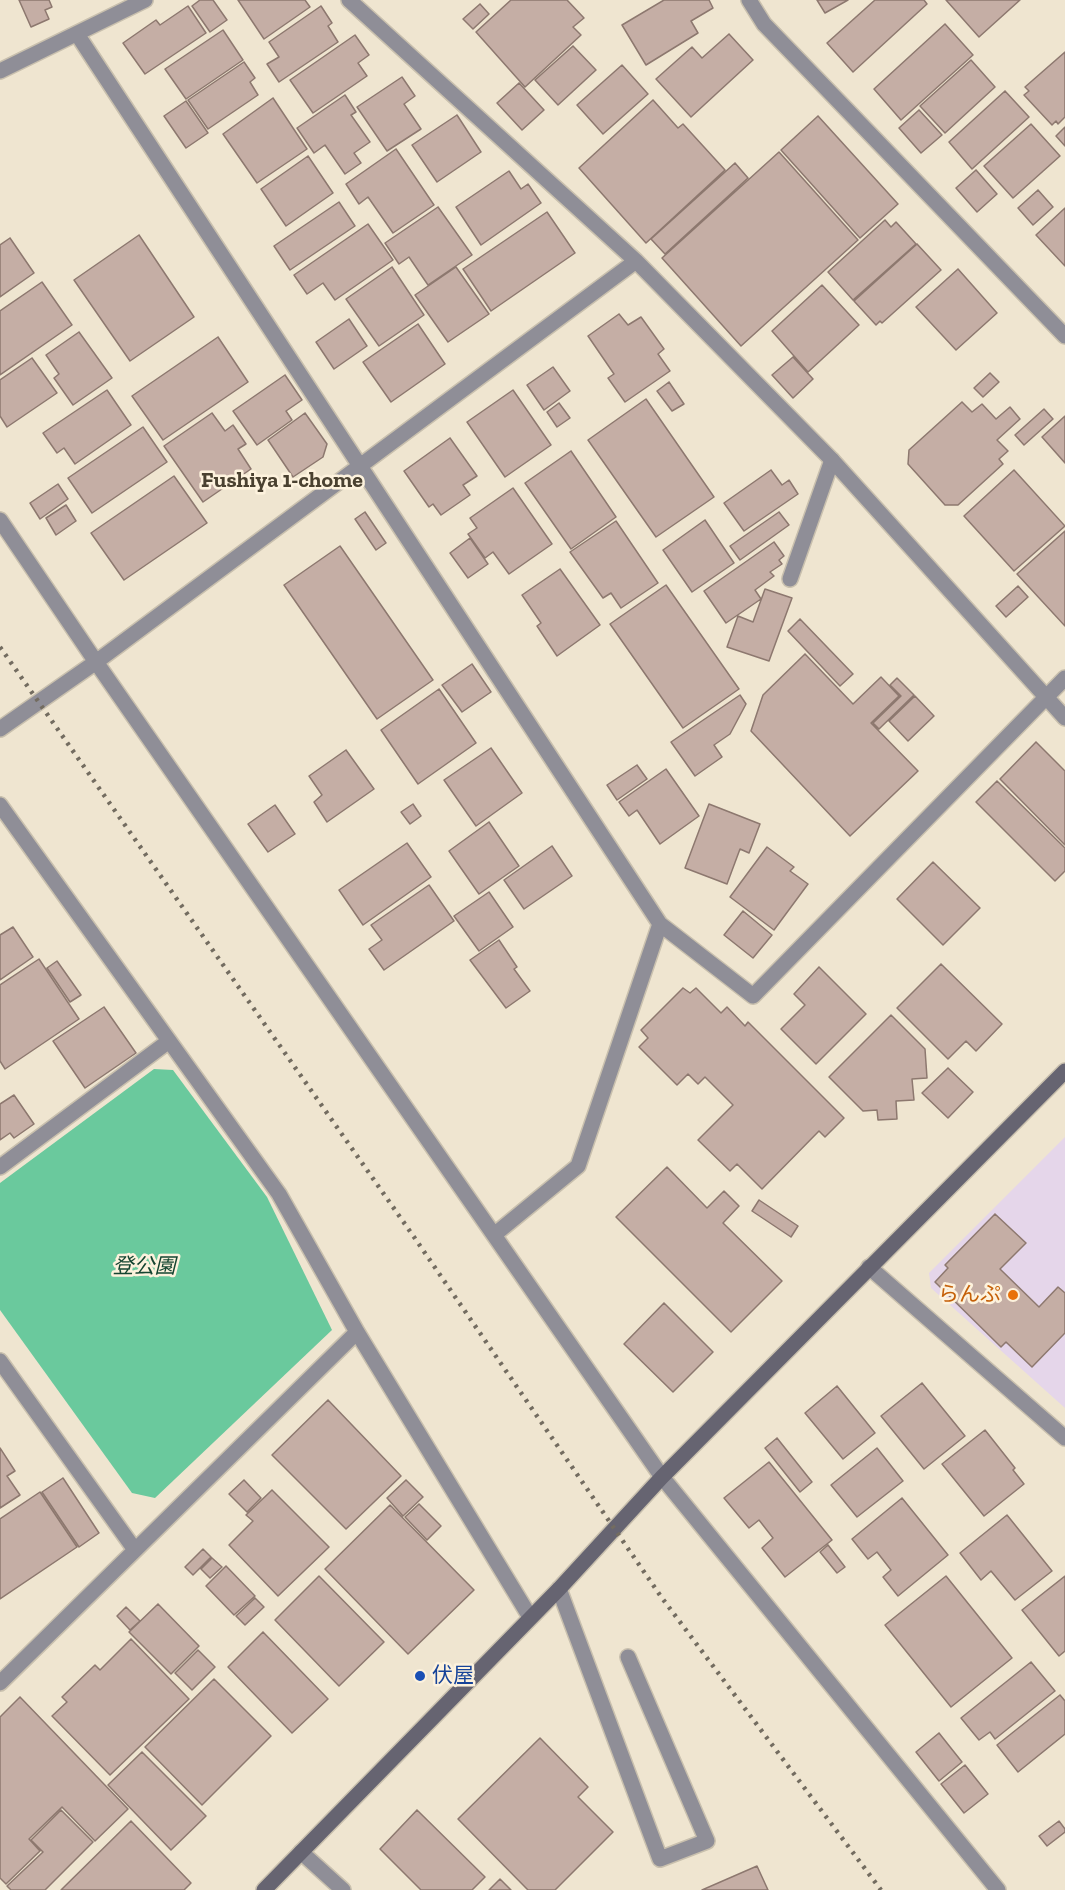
<!DOCTYPE html>
<meta charset="utf-8">
<style>
body{margin:0}
canvas{display:block;background:#efe5d0}
</style>
<canvas width="1065" height="1890"></canvas>
<script>
const context = document.querySelector('canvas').getContext('2d');
context.lineJoin = 'round';
function paint(path, color) {
  context.fillStyle = color;
  context.fill(path, 'evenodd');
}
function poly(rows) {
  const path = new Path2D();
  for (const r of rows) {
    path.moveTo(r[0], r[1]);
    for (let i = 2; i < r.length; i += 2) path.lineTo(r[i], r[i + 1]);
  }
  return path;
}
function stroke(path, color, width, dash) {
  context.strokeStyle = color;
  context.lineWidth = width;
  context.lineCap = dash ? 'butt' : 'round';
  context.setLineDash(dash || []);
  context.stroke(path);
}
function drawText(font, color, halo, rows, align = 'center') {
  context.font = font + ' "Zilla Slab","Noto Sans JP",serif';
  context.lineWidth = 5;
  context.setLineDash([]);
  context.textBaseline = 'middle';
  context.strokeStyle = halo;
  context.fillStyle = color;
  for (const [text, x, y, turn = 0] of rows) {
    context.save();
    context.translate(x, y);
    context.rotate((+turn || 0) * Math.PI / 180);
    context.textAlign = isNaN(turn) ? turn : align;
    if (halo) context.strokeText(text, 0, 0);
    context.fillText(text, 0, 0);
    context.restore();
  }
}
paint(poly([
 [1065,1137,1065,1408,931,1288,929,1273]
]), '#e5d6ea');
paint(poly([
 [154,1069,173,1070,267,1197,332,1330,155,1498,132,1493,0,1310,0,1183]
]), '#6ac99d');
const building = poly([
 [19,0,49,0,52,7,45,10,49,19,31,27,19,0],
 [200,0,213,0,227,20,210,32,192,6,200,0],
 [238,0,305,0,310,7,264,39,238,0],
 [511,0,567,0,584,18,573,27,581,35,525,87,476,32,511,0],
 [664,0,709,0,713,8,691,21,698,33,646,65,622,25,664,0],
 [817,0,848,0,825,13,817,0],
 [875,0,924,0,927,4,853,72,827,43,875,0],
 [946,0,1020,0,979,37,946,0],
 [480,4,489,14,473,29,463,19,480,4],
 [188,6,206,33,145,74,123,43,156,20,160,25,188,6],
 [321,6,332,23,328,26,338,42,279,82,267,64,279,57,269,42,321,6],
 [945,24,973,55,901,120,874,89,945,24],
 [223,30,243,60,186,99,165,69,223,30],
 [729,34,753,60,691,117,656,79,692,47,702,58,729,34],
 [355,35,369,55,358,63,367,76,313,113,290,80,355,35],
 [573,46,596,70,558,105,535,80,573,46],
 [1065,52,1065,117,1058,124,1056,121,1052,125,1024,95,1029,91,1025,87,1065,52],
 [971,60,995,87,945,133,920,106,971,60],
 [244,62,255,78,250,82,258,95,208,129,188,100,244,62],
 [622,65,648,94,603,134,577,105,622,65],
 [402,77,415,96,404,104,421,129,387,151,357,107,402,77],
 [519,83,544,110,522,130,497,103,519,83],
 [1005,91,1029,117,972,169,949,142,1005,91],
 [345,95,356,112,351,115,370,142,354,153,361,163,345,174,325,145,314,153,297,128,345,95],
 [273,98,307,149,257,183,223,134,273,98],
 [653,100,678,128,683,124,725,170,646,243,579,168,653,100],
 [186,101,208,133,186,148,164,116,186,101],
 [919,110,942,135,921,153,899,128,919,110],
 [457,115,481,152,437,182,412,145,457,115],
 [818,116,898,204,860,238,781,150,818,116],
 [1031,124,1060,156,1013,198,984,166,1031,124],
 [1065,127,1065,146,1056,136,1065,127],
 [396,149,434,205,393,233,368,197,359,204,346,184,396,149],
 [779,152,858,240,741,346,662,258,779,152],
 [308,156,333,193,286,226,261,189,308,156],
 [735,163,748,178,665,254,651,239,735,163],
 [976,170,997,194,977,212,956,188,976,170],
 [509,171,521,189,528,184,541,203,481,245,456,207,509,171],
 [1038,190,1053,207,1033,225,1018,208,1038,190],
 [339,202,355,226,290,270,274,246,339,202],
 [438,207,472,255,428,285,409,257,399,264,385,243,438,207],
 [1065,208,1065,266,1036,235,1065,208],
 [547,212,575,253,491,311,463,269,547,212],
 [885,220,891,227,896,222,916,244,853,300,828,272,885,220],
 [368,224,393,260,335,300,323,283,307,294,294,275,368,224],
 [139,235,194,317,130,361,74,280,139,235],
 [10,238,34,273,0,297,0,245,10,238],
 [917,244,941,270,882,323,880,321,876,325,854,301,917,244],
 [392,267,424,315,379,346,346,299,392,267],
 [456,267,489,314,448,342,415,295,456,267],
 [958,269,997,313,956,350,916,307,958,269],
 [42,282,72,325,0,375,0,311,42,282],
 [822,285,859,325,808,372,772,331,822,285],
 [619,314,628,325,641,317,664,349,658,354,670,371,625,402,608,378,614,374,588,336,619,314],
 [349,319,367,346,334,369,316,342,349,319],
 [418,324,445,364,391,402,363,362,418,324],
 [79,332,112,378,73,405,54,378,59,374,46,355,79,332],
 [218,337,248,382,163,440,132,396,218,337],
 [793,357,813,379,793,398,772,375,793,357],
 [32,358,57,393,7,427,0,416,0,380,32,358],
 [553,367,570,391,544,410,527,385,553,367],
 [990,373,999,382,983,397,974,388,990,373],
 [285,375,302,400,286,411,292,420,257,445,233,411,285,375],
 [669,382,684,404,672,411,657,391,669,382],
 [107,390,131,425,75,464,64,448,57,453,43,433,107,390],
 [513,390,551,445,505,477,467,422,513,390],
 [646,399,714,497,656,537,588,440,646,399],
 [962,402,972,412,982,404,996,419,1010,407,1020,419,997,440,1008,451,999,459,1003,464,958,505,945,505,908,464,909,450,962,402],
 [559,403,570,418,557,427,547,412,559,403],
 [1044,409,1053,419,1024,445,1015,435,1044,409],
 [212,413,225,431,233,425,246,444,238,449,251,469,203,502,164,446,212,413],
 [305,413,327,444,323,457,293,477,268,440,305,413],
 [1065,416,1065,463,1042,437,1065,416],
 [143,427,167,462,92,513,68,478,143,427],
 [450,438,477,476,463,485,470,495,441,515,433,504,429,507,404,471,450,438],
 [571,451,616,517,571,549,525,483,571,451],
 [771,470,782,485,789,480,798,494,744,531,724,503,771,470],
 [1014,470,1065,526,1014,571,964,516,1014,470],
 [174,476,207,523,124,580,91,533,174,476],
 [58,484,68,499,40,519,30,503,58,484],
 [513,488,552,544,509,574,493,552,485,558,468,534,477,528,470,518,513,488],
 [66,505,76,521,56,535,46,518,66,505],
 [365,512,386,543,376,550,355,519,365,512],
 [779,512,789,525,740,560,730,546,779,512],
 [705,520,734,563,692,592,663,550,705,520],
 [616,521,658,583,621,608,611,593,603,598,570,552,616,521],
 [1065,531,1065,626,1017,574,1065,531],
 [470,538,488,564,468,578,450,553,470,538],
 [774,542,784,556,779,560,782,564,770,572,774,576,755,590,761,599,726,623,704,591,774,542],
 [340,546,433,680,377,719,284,585,340,546],
 [560,569,600,625,557,656,537,626,541,623,522,595,560,569],
 [666,585,739,689,683,728,610,624,666,585],
 [1018,586,1028,597,1006,617,996,606,1018,586],
 [765,589,792,598,769,661,727,647,738,616,753,622,765,589],
 [800,619,853,674,840,686,788,631,800,619],
 [805,654,853,704,881,677,899,696,871,723,918,771,850,836,751,731,763,695,805,654],
 [472,664,491,692,462,712,442,685,472,664],
 [897,678,914,695,879,729,873,723,901,696,890,685,897,678],
 [439,689,476,743,418,784,381,730,439,689],
 [740,695,746,704,730,734,714,745,722,757,695,776,671,742,740,695],
 [915,696,934,716,908,741,889,721,915,696],
 [1036,742,1065,771,1065,845,1000,779,1036,742],
 [491,748,522,793,476,826,444,780,491,748],
 [346,750,374,789,327,822,314,802,322,795,309,776,346,750],
 [637,765,647,779,617,800,607,785,637,765],
 [666,769,699,816,660,844,637,810,629,816,619,802,666,769],
 [997,781,1065,848,1065,871,1055,881,976,802,997,781],
 [413,804,421,816,410,824,401,812,413,804],
 [709,804,760,824,749,853,740,849,727,884,685,868,709,804],
 [275,805,295,834,268,852,248,824,275,805],
 [489,822,519,866,479,894,449,851,489,822],
 [407,843,431,877,363,925,339,890,407,843],
 [552,846,572,876,524,909,504,880,552,846],
 [767,847,794,867,790,871,808,884,774,930,730,897,767,847],
 [933,862,980,908,943,945,897,899,933,862],
 [429,885,454,921,384,970,369,949,382,940,371,925,429,885],
 [489,892,513,927,479,951,454,916,489,892],
 [743,911,772,935,753,958,724,935,743,911],
 [13,927,33,957,0,980,0,935,13,927],
 [499,940,517,967,514,969,530,991,506,1008,470,960,499,940],
 [39,959,79,1019,5,1069,0,1061,0,985,39,959],
 [57,961,81,995,70,1002,47,968,57,961],
 [941,964,1002,1024,976,1051,966,1041,948,1059,897,1008,941,964],
 [819,967,866,1014,816,1064,781,1029,805,1005,794,994,819,967],
 [683,988,690,993,696,988,721,1013,727,1007,745,1026,748,1022,844,1118,825,1137,819,1131,762,1189,737,1164,730,1171,698,1140,733,1105,705,1077,698,1084,688,1074,677,1085,639,1047,648,1038,641,1030,683,988],
 [104,1007,136,1053,85,1088,53,1041,104,1007],
 [891,1015,925,1049,927,1078,912,1079,914,1100,896,1101,897,1119,878,1120,877,1110,863,1111,829,1077,891,1015],
 [948,1068,973,1092,948,1118,922,1093,948,1068],
 [14,1095,34,1124,14,1138,10,1133,0,1140,0,1104,14,1095],
 [667,1167,707,1208,724,1191,739,1206,723,1223,782,1281,731,1332,616,1217,667,1167],
 [759,1200,798,1226,791,1237,752,1211,759,1200],
 [995,1214,1026,1243,1000,1269,1039,1307,1058,1287,1065,1293,1065,1333,1032,1367,1006,1342,1001,1347,935,1282,948,1268,945,1265,995,1214],
 [664,1303,713,1352,673,1392,624,1344,664,1303],
 [922,1383,965,1436,924,1469,881,1416,922,1383],
 [837,1386,875,1433,843,1459,805,1413,837,1386],
 [328,1400,401,1476,346,1529,272,1455,328,1400],
 [985,1430,1015,1468,1013,1470,1024,1484,984,1516,942,1464,985,1430],
 [777,1438,812,1482,800,1492,765,1448,777,1438],
 [0,1448,15,1471,7,1476,20,1495,0,1508,0,1448],
 [877,1448,903,1481,857,1517,831,1485,877,1448],
 [769,1462,832,1540,785,1577,762,1548,773,1538,759,1520,749,1528,724,1498,769,1462],
 [63,1478,99,1533,79,1547,42,1492,63,1478],
 [244,1480,261,1498,247,1512,229,1494,244,1480],
 [406,1480,423,1497,403,1516,387,1498,406,1480],
 [272,1490,329,1547,278,1596,229,1545,253,1521,246,1515,272,1490],
 [40,1492,77,1547,0,1599,0,1519,40,1492],
 [902,1498,948,1555,898,1596,883,1577,891,1570,877,1552,868,1559,852,1539,902,1498],
 [419,1504,441,1526,427,1540,405,1517,419,1504],
 [390,1505,474,1590,408,1654,325,1569,390,1505],
 [1007,1515,1052,1571,1015,1600,991,1571,981,1580,960,1553,1007,1515],
 [828,1545,845,1567,837,1573,820,1552,828,1545],
 [203,1549,211,1557,193,1575,185,1567,203,1549],
 [212,1558,222,1567,210,1578,201,1569,212,1558],
 [226,1566,255,1596,234,1615,206,1586,226,1566],
 [319,1576,384,1642,339,1686,275,1620,319,1576],
 [946,1576,1012,1658,951,1707,885,1625,946,1576],
 [1065,1576,1065,1651,1059,1656,1022,1610,1065,1576],
 [255,1598,264,1607,245,1625,236,1616,255,1598],
 [158,1604,199,1646,171,1674,129,1632,158,1604],
 [126,1607,140,1621,130,1630,117,1616,126,1607],
 [263,1632,328,1699,292,1733,228,1667,263,1632],
 [131,1639,189,1699,110,1775,52,1716,67,1702,62,1697,95,1665,100,1670,131,1639],
 [198,1650,215,1667,192,1690,175,1673,198,1650],
 [1031,1662,1055,1691,995,1739,990,1732,979,1740,961,1718,1031,1662],
 [214,1679,271,1736,202,1805,145,1747,214,1679],
 [1060,1695,1065,1701,1065,1734,1018,1772,997,1745,1060,1695],
 [20,1697,128,1809,95,1841,62,1807,29,1839,40,1851,6,1884,0,1878,0,1717,20,1697],
 [939,1733,962,1762,939,1781,916,1752,939,1733],
 [540,1738,588,1787,578,1797,613,1832,555,1890,528,1890,458,1819,540,1738],
 [142,1752,206,1816,171,1850,108,1785,142,1752],
 [965,1765,988,1794,964,1813,941,1784,965,1765],
 [61,1810,93,1842,45,1890,11,1890,7,1886,43,1852,31,1840,61,1810],
 [417,1810,485,1877,472,1890,421,1890,380,1849,417,1810],
 [131,1821,191,1883,184,1890,61,1890,131,1821],
 [1059,1821,1065,1829,1065,1832,1047,1846,1039,1836,1059,1821],
 [757,1866,768,1890,702,1890,757,1866],
 [500,1879,511,1890,489,1890,500,1879]
]);
paint(building, '#c5aea5');
stroke(building, '#8d786f', 1.5);
const lane = poly([
 [790,579,832,460],
 [559,1589,660,1859,707,1841,628,1657]
]);
const street = poly([
 [349,0,636,261,832,460,1065,718],
 [749,0,764,24,1065,336],
 [77,34,660,924,753,996,1065,678],
 [0,71,145,0],
 [0,520,96,662,662,1477,998,1890],
 [0,729,96,662,636,261],
 [0,805,279,1194,357,1332,530,1617],
 [0,1167,169,1041],
 [494,1235,578,1166,660,924],
 [869,1267,1065,1438],
 [0,1361,135,1550],
 [0,1683,357,1332],
 [301,1852,343,1890]
]);
const secondary = poly([
 [264,1890,559,1589,662,1477,1065,1071]
]);
stroke(lane, '#c9c0ae', 18);
stroke(street, '#c9c0ae', 18);
stroke(secondary, '#c9c0ae', 18);
stroke(lane, '#8f8e97', 15);
stroke(street, '#8f8e97', 15);
stroke(secondary, '#666471', 15);
stroke(poly([
 [0,647,414,1237,662,1598,881,1890]
]), '#736c60', 4.5, [3, 6]);
for (const [x, y, r, color] of [
 [1013,1295,6,"#e8710a"],
 [420,1676,6,"#1a4fb4"]
]) {
  const dot = new Path2D();
  dot.arc(x, y, r, 0, 2 * Math.PI);
  context.fillStyle = color;
  context.fill(dot);
  stroke(dot, '#fdf2dd', 2);
}
drawText('italic 21px', '#154531', '#fdf2dd', [
 ["登公園",144,1267]
]);
drawText('21px', '#c56008', '#fdf2dd', [
 ["らんぷ",1001,1295]
], 'right');
drawText('21px', '#164399', '#fdf2dd', [
 ["伏屋",432,1676]
], 'left');
drawText('bold 22px', '#4a4130', '#fdf2dd', [
 ["Fushiya 1-chome",282,481]
]);
</script>
